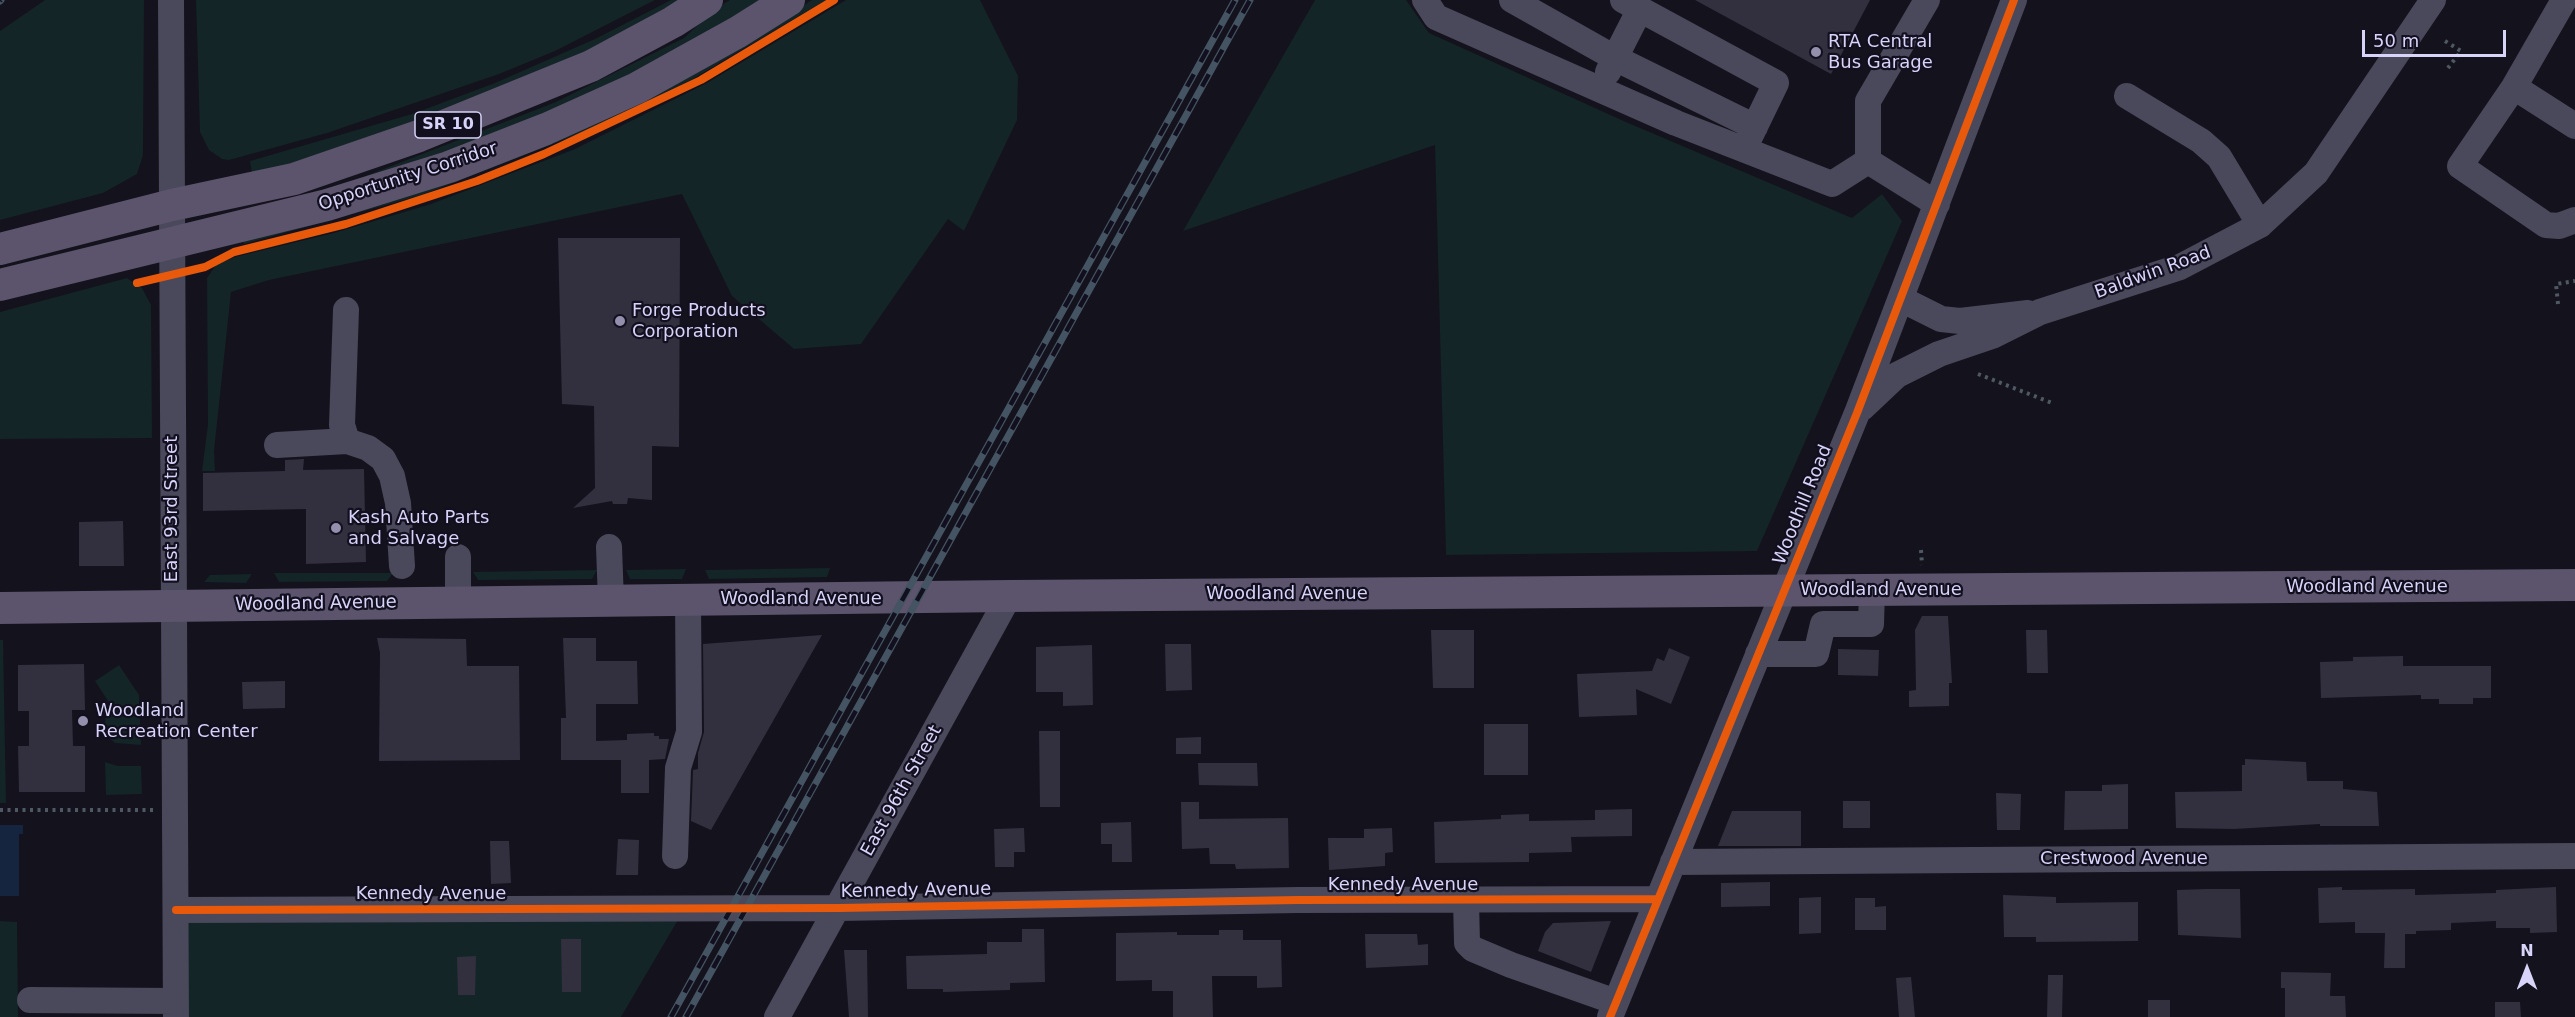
<!DOCTYPE html>
<style>
body{margin:0}
#map{position:relative;width:2575px;height:1017px;overflow:hidden;background:#14121c;font-family:"DejaVu Sans",sans-serif}
canvas{display:block}
.north{position:absolute;left:2497px;top:939px;width:60px;height:60px;-webkit-text-stroke:4px #120f1f;paint-order:stroke;rotate:0deg;font-size:16px;font-weight:700;line-height:24px;text-align:center;color:#d7d3f9}
.north::after{content:'';display:block;margin:auto;width:21px;height:27px;background:#d7d3f9;clip-path:polygon(50% 0,100% 100%,50% 72%,0 100%)}
.scale{position:absolute;left:2362px;top:30px;width:144px;height:27px;box-sizing:border-box;border:3px solid #d7d3f9;border-top:0;padding-left:8px;font-size:18px;line-height:21px;white-space:nowrap;color:#d7d3f9;-webkit-text-stroke:4px #120f1f;paint-order:stroke}
</style>
<div id="map">
<canvas width="2575" height="1017"></canvas>
<div class="north">N</div>
<div class="scale">50 m</div>
</div>
<script>
const context = document.querySelector('canvas').getContext('2d');
context.lineJoin = 'round';
function paint(path, color) {
  context.fillStyle = color;
  context.fill(path, 'evenodd');
}
function poly(rows) {
  const path = new Path2D();
  for (const r of rows) {
    path.moveTo(r[0], r[1]);
    for (let i = 2; i < r.length; i += 2) path.lineTo(r[i], r[i + 1]);
  }
  return path;
}
function stroke(path, color, width, dash) {
  context.strokeStyle = color;
  context.lineWidth = width;
  context.lineCap = dash ? 'butt' : 'round';
  context.setLineDash(dash || []);
  context.stroke(path);
}
function drawText(font, color, halo, rows, align = 'center') {
  context.font = font + ' "DejaVu Sans",sans-serif';
  context.lineWidth = 4.5;
  context.setLineDash([]);
  context.textBaseline = 'middle';
  context.strokeStyle = halo;
  context.fillStyle = color;
  for (const [text, x, y, turn = 0] of rows) {
    context.save();
    context.translate(x, y);
    context.rotate((+turn || 0) * Math.PI / 180);
    context.textAlign = isNaN(turn) ? turn : align;
    if (halo) context.strokeText(text, 0, 0);
    context.fillText(text, 0, 0);
    context.restore();
  }
}
paint(poly([
 [45,0,144,0,143,155,137,174,103,193,0,220,0,31],
 [196,0,655,0,555,51,499,74,327,133,229,160,222,159,209,150,200,132],
 [671,0,686,0,605,44,450,110,294,163,252,173,250,161,412,114,495,83,595,39],
 [730,0,773,0,718,33,482,144,345,184,556,102,684,38,715,9],
 [812,0,826,0,691,80,591,129,422,195,244,244,242,237,764,31],
 [846,0,980,0,1018,76,1017,120,964,231,948,219,861,344,794,349,732,296,682,194,269,280,231,292,214,451,215,471,202,471,208,424,207,278,216,265,235,257,334,233,431,204,575,149,707,83],
 [1315,0,1406,0,1429,33,1626,122,1852,218,1882,194,1902,221,1757,551,1446,555,1435,145,1183,231],
 [127,278,142,288,151,305,152,438,0,439,0,312],
 [830,568,827,577,709,579,705,570],
 [686,569,682,579,630,579,626,570],
 [597,570,592,579,478,580,473,572],
 [274,573,393,573,387,581,279,582],
 [252,574,246,583,204,582,210,575],
 [0,640,3,640,6,803,0,803],
 [119,665,139,695,141,745,115,743,106,735,104,729,106,716,114,710,95,681],
 [105,762,118,766,141,766,142,794,106,795],
 [685,908,621,1017,176,1017,176,910],
 [0,921,17,922,18,1017,0,1017]
]), '#132526');
paint(poly([
 [0,825,23,825,23,834,19,834,19,896,0,896]
]), '#15253f');
paint(poly([
 [1695,0,1870,0,1831,74],
 [558,238,680,238,679,447,652,446,652,500,628,498,627,504,613,504,612,501,573,508,595,488,594,406,562,404],
 [304,459,303,470,364,469,366,562,306,564,306,509,203,511,203,473,285,471,285,460],
 [123,521,124,566,79,566,79,522],
 [1922,616,1948,616,1952,683,1949,683,1949,706,1909,707,1909,691,1916,690,1915,630],
 [1431,630,1474,630,1474,688,1433,688],
 [2026,630,2047,630,2048,673,2027,673],
 [822,635,711,830,691,821,693,770,698,769,698,753,704,732,703,644],
 [377,638,466,639,467,666,519,666,520,760,379,761,380,653],
 [563,638,596,638,596,661,637,661,638,704,596,704,596,741,627,740,627,734,654,733,654,736,659,736,659,739,669,739,665,759,649,760,649,793,621,793,621,760,561,760,561,718,566,718],
 [1165,644,1191,644,1192,690,1166,691],
 [1092,645,1093,705,1063,706,1063,692,1036,692,1036,647],
 [1669,648,1690,657,1671,704,1636,689,1637,715,1579,717,1577,674,1652,671,1657,658,1664,661],
 [1838,649,1879,650,1878,676,1838,675],
 [2403,656,2403,666,2491,666,2491,698,2473,698,2473,704,2439,704,2439,699,2421,699,2421,695,2321,698,2320,662,2353,661,2353,657],
 [84,664,85,710,72,710,73,746,85,746,85,792,19,792,18,746,29,746,29,711,18,711,18,665],
 [285,681,285,708,243,709,242,682],
 [1484,724,1528,724,1528,775,1484,775],
 [1039,731,1060,731,1060,807,1040,807],
 [1201,737,1201,754,1176,754,1176,738],
 [2245,759,2306,762,2307,781,2343,781,2343,789,2377,792,2379,826,2320,826,2320,824,2234,829,2176,828,2175,792,2242,791,2242,765,2245,765],
 [1198,763,1257,763,1258,786,1199,785],
 [2128,784,2128,829,2064,830,2065,791,2102,791,2102,785],
 [1996,793,2021,794,2020,830,1997,830],
 [1843,801,1870,801,1870,828,1843,828],
 [1181,802,1199,802,1199,819,1288,818,1289,868,1236,869,1235,864,1210,864,1209,848,1182,849],
 [1632,809,1632,836,1571,837,1572,852,1529,853,1529,862,1435,863,1434,822,1501,819,1501,815,1529,814,1529,821,1595,820,1595,810],
 [1732,811,1801,811,1801,846,1718,846],
 [1131,822,1132,862,1112,862,1112,844,1101,844,1101,823],
 [1024,828,1025,852,1014,852,1014,867,995,867,994,829],
 [1392,828,1393,852,1385,853,1385,866,1329,870,1328,838,1364,838,1364,829],
 [618,839,639,840,638,875,616,875],
 [490,841,509,841,511,883,491,884],
 [1770,882,1770,906,1721,907,1721,883],
 [2342,887,2342,890,2415,889,2415,895,2496,893,2496,890,2556,887,2557,932,2530,933,2530,928,2496,928,2496,921,2451,923,2451,930,2416,931,2416,934,2405,934,2405,968,2384,968,2385,933,2355,933,2355,922,2319,923,2318,888],
 [2206,889,2240,889,2241,938,2178,935,2177,890],
 [2003,895,2056,897,2056,903,2138,902,2138,941,2036,942,2036,937,2004,937],
 [1821,897,1821,933,1799,934,1799,898],
 [1855,898,1875,898,1875,907,1886,906,1886,930,1855,930],
 [1611,921,1591,972,1538,951,1545,932,1553,923],
 [1022,929,1044,929,1045,982,1010,983,1010,990,943,992,943,989,907,989,906,956,987,954,987,942,1022,942],
 [1219,930,1243,930,1243,940,1281,940,1282,987,1257,988,1257,976,1212,976,1213,1017,1173,1017,1173,991,1152,991,1152,980,1116,981,1116,933,1177,932,1177,935,1219,935],
 [1365,934,1417,934,1418,945,1428,944,1428,965,1366,968],
 [561,939,581,939,581,992,562,992],
 [844,950,867,950,868,1017,849,1017],
 [476,956,475,995,458,995,457,957],
 [2281,972,2331,973,2330,996,2345,996,2346,1017,2285,1017,2285,988,2281,988],
 [2048,975,2063,975,2062,1017,2047,1017],
 [1911,977,1915,1017,1899,1017,1896,978],
 [2148,1000,2170,1000,2170,1017,2148,1017],
 [2495,1002,2520,1002,2521,1017,2495,1017]
]), '#32303e');
stroke(poly([
 [2445,41,2461,51,2448,68],
 [2558,304,2556,284,2575,281],
 [1978,374,2052,403],
 [1921,550,1922,565],
 [0,810,155,810]
]), '#4e5963', 4, [3, 4.5]);
stroke(poly([
 [171,0,176,1017],
 [1425,0,1436,17,1676,123,1832,184,1868,161],
 [1512,0,1615,58,1608,72],
 [1623,0,1776,83,1744,149],
 [2564,0,2514,87,2460,166,2546,225,2559,226,2575,220],
 [1640,9,1615,58,1755,127],
 [2514,87,2575,126],
 [2127,96,2201,141,2219,157,2260,225],
 [1868,161,1868,101,1927,0],
 [1868,161,1937,204],
 [1901,299,1941,319,1960,321,2028,313],
 [346,310,342,425,347,441],
 [1862,408,1897,375,1939,354,1992,336,2040,312,2180,267,2260,225,2316,173,2433,0],
 [277,445,347,441,368,448,383,459,392,476,398,503,402,566],
 [609,547,611,601],
 [458,602,458,557],
 [1758,654,1816,654,1823,624,1871,624,1872,590],
 [675,856,678,768,689,732,688,600],
 [1673,862,2575,856],
 [1466,900,1467,943,1473,949,1511,965,1616,1002],
 [176,910,839,908,1298,900,1658,899],
 [30,1000,176,1001],
 [777,1017,1009,596],
 [1610,1017,1857,413,2014,0]
]), '#4a485b', 26);
stroke(poly([
 [0,249,172,205,294,179,419,136,591,66,673,22,707,0],
 [0,285,327,205,449,167,546,129,637,88,738,32,789,0],
 [0,608,1009,596,2575,585]
]), '#5c536c', 32);
const rail = poly([
 [0,1,1,0],
 [671,1017,1235,0],
 [686,1017,1250,0]
]);
stroke(rail, '#445462', 7);
stroke(rail, '#120f1f', 4.5, [14]);
stroke(poly([
 [137,283,205,267,234,252,346,224,477,181,544,154,701,80,834,0],
 [176,910,839,908,1298,900,1658,899],
 [1610,1017,1857,413,2014,0]
]), '#e8590c', 8);
for (const [x, y, r, color] of [
 [1816,52,6,"#938fac"],
 [620,321,6,"#938fac"],
 [336,528,6,"#938fac"],
 [83,721,6,"#938fac"]
]) {
  const dot = new Path2D();
  dot.arc(x, y, r, 0, 2 * Math.PI);
  context.fillStyle = color;
  context.fill(dot);
  stroke(dot, '#120f1f', 2);
}
for (const [x, y, w] of [
 [448,125,66]
]) {
  const box = new Path2D();
  box.roundRect(x - w / 2, y - 13, w, 26, 4.5);
  context.fillStyle = '#120f1f';
  context.fill(box);
  stroke(box, '#d7d3f9', 1.5);
}
drawText('bold 16px', '#d7d3f9', null, [
 ["SR 10",448,125]
]);
drawText('18px', '#d7d3f9', '#120f1f', [
 ["RTA Central",1828,42],
 ["Bus Garage",1828,63],
 ["Forge Products",632,311],
 ["Corporation",632,332],
 ["Kash Auto Parts",348,518],
 ["and Salvage",348,539],
 ["Woodland",95,711],
 ["Recreation Center",95,732]
], 'left');
drawText('18px', '#d7d3f9', '#120f1f', [
 ["Opportunity Corridor",408,177,-18],
 ["Baldwin Road",2153,273,-20],
 ["Woodhill Road",1803,505,-68],
 ["East 93rd Street",172,509,-90],
 ["Woodland Avenue",2367,587],
 ["Woodland Avenue",1881,590],
 ["Woodland Avenue",1287,594],
 ["Woodland Avenue",801,599],
 ["Woodland Avenue",316,604,-1],
 ["East 96th Street",902,791,-61],
 ["Crestwood Avenue",2124,859],
 ["Kennedy Avenue",1403,885],
 ["Kennedy Avenue",916,891,-1],
 ["Kennedy Avenue",431,894]
]);
</script>
